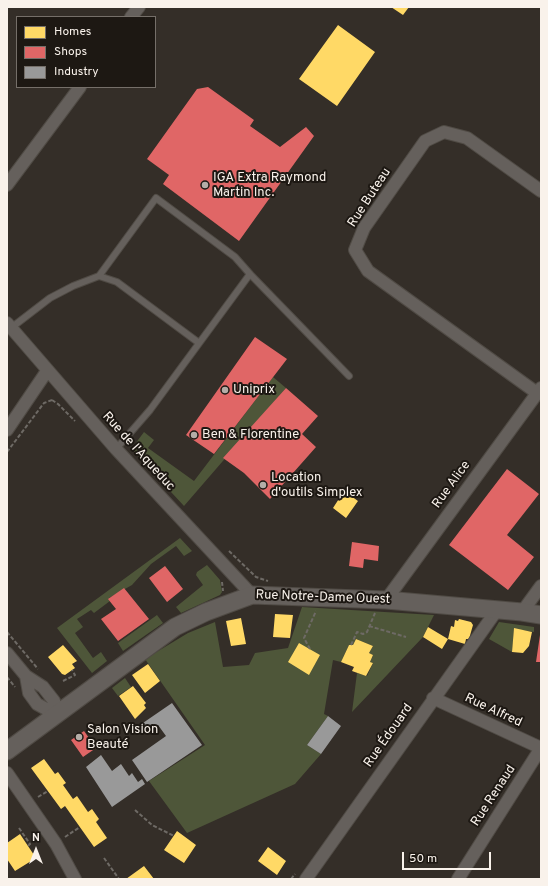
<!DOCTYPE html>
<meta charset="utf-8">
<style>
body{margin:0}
#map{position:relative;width:548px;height:886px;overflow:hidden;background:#342e28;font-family:Overpass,sans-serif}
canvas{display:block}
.frame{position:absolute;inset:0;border:8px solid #f9f2eb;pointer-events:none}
.legend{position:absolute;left:16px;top:16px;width:140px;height:72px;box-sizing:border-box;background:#1d1813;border:1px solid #756f69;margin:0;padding:5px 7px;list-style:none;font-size:12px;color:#f9f2eb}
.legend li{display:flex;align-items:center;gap:8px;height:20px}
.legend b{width:20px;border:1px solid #756f69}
.north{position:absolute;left:16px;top:830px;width:40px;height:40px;-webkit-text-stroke:3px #1d1813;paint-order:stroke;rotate:0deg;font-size:11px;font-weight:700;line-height:16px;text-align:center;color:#f9f2eb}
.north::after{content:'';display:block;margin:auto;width:14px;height:18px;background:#f9f2eb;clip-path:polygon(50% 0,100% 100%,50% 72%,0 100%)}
.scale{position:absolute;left:402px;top:852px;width:89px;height:18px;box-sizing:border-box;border:2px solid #f9f2eb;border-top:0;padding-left:5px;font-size:12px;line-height:14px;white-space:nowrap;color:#f9f2eb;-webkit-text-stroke:3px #1d1813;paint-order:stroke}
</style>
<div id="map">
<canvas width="548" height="886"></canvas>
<div class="frame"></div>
<ul class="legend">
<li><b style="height:11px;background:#ffd966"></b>Homes</li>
<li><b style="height:11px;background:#e06666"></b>Shops</li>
<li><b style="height:11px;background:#999"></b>Industry</li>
</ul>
<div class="north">N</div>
<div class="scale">50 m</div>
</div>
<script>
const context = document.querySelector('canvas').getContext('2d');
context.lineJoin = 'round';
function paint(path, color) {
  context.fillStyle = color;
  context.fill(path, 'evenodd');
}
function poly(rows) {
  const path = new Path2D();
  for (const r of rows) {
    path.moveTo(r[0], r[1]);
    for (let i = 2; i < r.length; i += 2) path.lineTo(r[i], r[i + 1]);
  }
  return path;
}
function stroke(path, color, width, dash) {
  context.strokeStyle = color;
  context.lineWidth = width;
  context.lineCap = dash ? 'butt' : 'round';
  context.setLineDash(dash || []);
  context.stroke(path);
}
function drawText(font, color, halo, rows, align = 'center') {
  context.font = font + ' Overpass,sans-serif';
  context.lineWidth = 4;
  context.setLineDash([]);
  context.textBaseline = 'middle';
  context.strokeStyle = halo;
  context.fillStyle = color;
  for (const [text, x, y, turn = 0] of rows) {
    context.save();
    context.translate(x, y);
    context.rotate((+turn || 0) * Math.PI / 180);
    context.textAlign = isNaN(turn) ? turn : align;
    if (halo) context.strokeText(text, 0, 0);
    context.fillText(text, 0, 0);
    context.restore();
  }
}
paint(poly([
 [273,377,286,388,184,506,134,452,135,444,144,432,154,440,148,448,194,481],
 [180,538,192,551,184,556,176,546,151,564,132,585,109,598,110,601,94,613,91,610,77,619,83,627,75,633,93,658,101,652,107,661,92,673,57,628],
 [207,565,220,580,222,592,220,595,181,613,176,607,203,585,196,575,197,572],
 [302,607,434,615,423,637,352,712,357,673,367,676,373,663,370,662,373,655,369,653,373,646,356,639,353,645,349,645,341,662,333,660,324,714,328,716,307,745,321,754,295,784,187,833,149,781,205,745,145,659,188,633,215,622,223,667,249,665,255,653,288,648],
 [157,615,163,623,123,651,118,643],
 [499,622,534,627,534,632,514,629,512,652,489,639],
 [125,678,131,687,118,696,112,688]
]), '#4e5639');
paint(poly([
 [391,7,409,7,403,15],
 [338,25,375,52,337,106,299,79],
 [344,491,358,501,346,518,333,508],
 [275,614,293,615,290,638,273,637],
 [241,618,246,644,231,646,226,621],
 [459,619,471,622,473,625,469,639,466,639,465,644,448,639,451,626,454,627,455,620,458,621],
 [428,627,448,639,442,649,423,637],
 [514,628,532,632,529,646,523,653,512,652],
 [356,639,373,646,369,653,373,655,370,662,373,663,366,676,352,671,354,667,341,662,349,645,353,645],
 [299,643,320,655,309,675,288,662],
 [63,645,77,661,72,664,75,668,65,675,62,674,48,657],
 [148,664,160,681,145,693,132,675],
 [133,686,146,703,144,705,146,708,135,719,119,696],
 [44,759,55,774,58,772,66,783,63,785,73,799,77,796,88,812,92,809,99,819,96,822,107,838,94,847,65,806,61,809,31,768],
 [177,831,196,845,184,863,164,850],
 [20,834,36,858,15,871,7,859,7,843],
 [268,847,286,861,277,875,258,861],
 [144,866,154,879,126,879]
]), '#ffd966');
paint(poly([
 [208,87,254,120,250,126,280,147,306,127,314,136,239,241,163,184,169,175,147,159,197,89],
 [255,337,287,359,214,454,186,435],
 [286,388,318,416,302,434,316,447,270,499,244,473,223,458],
 [507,469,539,494,507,535,534,557,508,590,449,545],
 [352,542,379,546,378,561,364,559,363,568,349,566],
 [165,566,183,589,167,602,149,578],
 [124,588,149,619,118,641,101,619,116,609,108,599],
 [540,635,541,635,541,662,536,662],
 [84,731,96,748,83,757,71,740]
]), '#e06666');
paint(poly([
 [172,703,202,745,147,782,132,760,166,736,158,725,145,733,140,725],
 [328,716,341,726,321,754,307,745],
 [101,755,112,771,121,764,129,776,132,773,138,782,142,779,145,784,112,807,86,767]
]), '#999');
const lane = poly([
 [99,276,117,282,199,343],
 [11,328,50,298,73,286,99,276,156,198,235,257,250,274],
 [116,449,150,410,250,274,349,376]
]);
const street = poly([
 [131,17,139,7],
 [7,185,80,87],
 [7,323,116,449,252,595],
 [537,393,368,271,355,250,364,228,425,141,444,132,467,138,541,191],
 [7,430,47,371],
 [386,600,541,388],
 [522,612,541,586],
 [7,653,26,676,43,687,54,701,57,715],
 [26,676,29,693,37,704,57,715],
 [433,698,541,748],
 [7,773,56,844,75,879],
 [306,879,497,610],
 [458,879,541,748]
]);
const secondary = poly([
 [7,751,175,627,206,612,252,595,386,600,522,612,541,615]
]);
stroke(lane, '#504b45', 8);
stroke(street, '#504b45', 14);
stroke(secondary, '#504b45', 19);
stroke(poly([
 [52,400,58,404,75,421],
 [7,452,44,403,52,400],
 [229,551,256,577,268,581],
 [222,582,223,591],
 [369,626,406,637],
 [7,632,38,669],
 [351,645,357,632,363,634,367,632,375,613],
 [310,649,304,638,316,611],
 [7,677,15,687],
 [63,681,75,675,72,670],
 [38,797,48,791],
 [135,810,152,825,174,836],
 [19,828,30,844,28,846],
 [65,837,80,827],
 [104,858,119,879],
 [291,879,295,874]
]), '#6e6a65', 2, [4, 2]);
stroke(lane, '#65605c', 6);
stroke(street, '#65605c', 12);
stroke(secondary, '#65605c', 17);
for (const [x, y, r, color] of [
 [205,185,4,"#b4ada7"],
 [225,390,4,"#b4ada7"],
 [194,435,4,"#b4ada7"],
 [263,485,4,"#b4ada7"],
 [79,737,4,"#b4ada7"]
]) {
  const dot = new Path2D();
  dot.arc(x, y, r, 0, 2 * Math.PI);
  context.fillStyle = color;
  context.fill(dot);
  stroke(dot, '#1d1813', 1.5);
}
drawText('13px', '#f9f2eb', '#1d1813', [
 ["IGA Extra Raymond",213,178],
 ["Martin Inc.",213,193],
 ["Uniprix",233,390],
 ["Ben & Florentine",202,435],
 ["Location",271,478],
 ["d'outils Simplex",271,493],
 ["Salon Vision",87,730],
 ["Beauté",87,745]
], 'left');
drawText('13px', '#f9f2eb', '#1d1813', [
 ["Rue Buteau",370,198,-57],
 ["Rue de l'Aqueduc",138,452,48],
 ["Rue Alice",452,485,-54],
 ["Rue Notre-Dame Ouest",323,598,2],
 ["Rue Alfred",493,711,25],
 ["Rue Édouard",389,736,-55],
 ["Rue Renaud",494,796,-57]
]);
</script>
